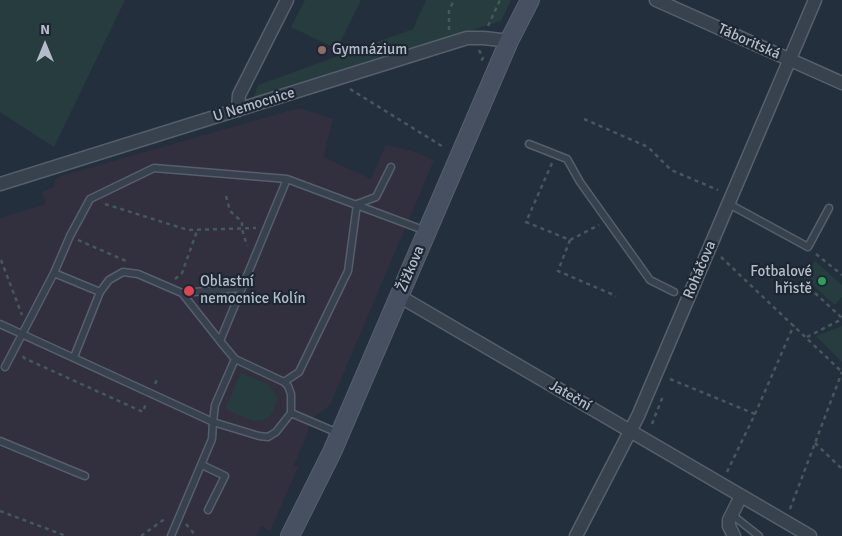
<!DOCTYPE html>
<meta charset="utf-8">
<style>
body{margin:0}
#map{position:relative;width:842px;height:536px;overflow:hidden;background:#242f3e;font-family:Signika,sans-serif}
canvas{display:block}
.north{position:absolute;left:20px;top:20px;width:50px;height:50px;-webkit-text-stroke:4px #1d2633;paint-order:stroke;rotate:0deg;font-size:14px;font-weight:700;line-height:20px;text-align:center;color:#b4bcc9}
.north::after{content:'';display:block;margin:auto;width:18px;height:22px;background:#b4bcc9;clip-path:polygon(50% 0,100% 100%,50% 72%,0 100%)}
</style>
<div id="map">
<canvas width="842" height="536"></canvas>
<div class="north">N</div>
</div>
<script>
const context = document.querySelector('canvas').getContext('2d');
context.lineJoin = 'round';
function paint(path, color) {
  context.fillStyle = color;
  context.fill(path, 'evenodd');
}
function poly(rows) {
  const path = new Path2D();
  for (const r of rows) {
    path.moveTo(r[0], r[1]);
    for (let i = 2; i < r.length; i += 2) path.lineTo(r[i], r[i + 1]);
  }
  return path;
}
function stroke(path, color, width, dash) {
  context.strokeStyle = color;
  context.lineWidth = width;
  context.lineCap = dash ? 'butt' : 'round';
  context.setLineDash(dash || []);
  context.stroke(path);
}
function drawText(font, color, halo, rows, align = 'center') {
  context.font = font + ' Signika,sans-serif';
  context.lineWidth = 4.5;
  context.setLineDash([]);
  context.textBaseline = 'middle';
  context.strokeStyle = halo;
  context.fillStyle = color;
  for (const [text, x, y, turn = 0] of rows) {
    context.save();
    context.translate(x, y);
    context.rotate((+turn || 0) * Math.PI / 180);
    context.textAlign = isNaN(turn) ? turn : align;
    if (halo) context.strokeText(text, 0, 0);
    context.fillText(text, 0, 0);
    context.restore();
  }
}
paint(poly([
 [299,108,333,119,323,157,371,179,386,145,414,152,434,160,330,405,309,421,308,431,294,465,298,467,270,531,261,526,256,536,0,536,0,218,46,204,42,192,55,187,55,180,58,177]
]), '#32303f');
paint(poly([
 [0,0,125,0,54,147,0,112],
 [305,0,361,0,337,49,291,27],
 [426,0,511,0,501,21,253,99,258,85,413,29],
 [815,261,842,285,842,297,835,305,802,276],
 [842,326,842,362,816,336],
 [241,373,268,384,273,390,277,398,274,409,269,416,262,421,251,420,225,409]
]), '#263c3f');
const lane = poly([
 [529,144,567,159,580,182,650,280,674,292],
 [729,204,808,247,829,208],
 [54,273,70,236,90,199,154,168,287,179,426,231],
 [182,293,242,288],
 [0,324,213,422,212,439,171,536],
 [220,341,235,359,284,382,288,386,291,394,291,413,276,432,268,437,259,436,213,422,215,405,235,359],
 [74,357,100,292],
 [5,367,54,273,100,292,109,280,123,272,138,274,182,293,220,341,287,179],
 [284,382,299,372,348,271,357,204,376,197,391,167],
 [291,413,338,433],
 [0,441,85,476],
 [202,465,225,476,208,510],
 [731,514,759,536]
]);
const street = poly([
 [656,0,842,83],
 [238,110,239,95,287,0],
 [0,184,467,38,484,38,509,41],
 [399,296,810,536],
 [576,536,638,416,815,0],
 [734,536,729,526,729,520,741,496]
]);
const secondary = poly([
 [290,536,332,452,509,41,530,0]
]);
stroke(lane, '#565f6c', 9);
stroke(street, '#565f6c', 15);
stroke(secondary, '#565f6c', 20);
stroke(poly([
 [488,26,500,0],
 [449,30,449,11,454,0],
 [479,50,483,58,481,61],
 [350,89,445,148],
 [584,119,648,147,671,170,718,190],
 [552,163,526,222,570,240,599,225],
 [226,196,230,211,242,222,242,229,247,246],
 [105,204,188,230,256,228],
 [78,240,126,261],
 [570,240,558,271,616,296],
 [816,254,842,275],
 [721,257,842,372],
 [1,260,22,315],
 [175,279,182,273,197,231],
 [815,293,842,318],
 [807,337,842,319],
 [23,356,24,358,143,412,146,403],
 [670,379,755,414],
 [155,384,158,378],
 [652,424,663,396],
 [815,443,842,469],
 [727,472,755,414,794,325],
 [790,509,842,372],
 [0,511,66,536],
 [186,524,196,536],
 [141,536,166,518]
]), '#44595c', 2.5, [4, 4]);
stroke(lane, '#38414e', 6);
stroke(street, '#38414e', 12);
stroke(secondary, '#465061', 18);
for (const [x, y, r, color] of [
 [322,50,5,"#8d6e63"],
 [822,281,5,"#2e9e5b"],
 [189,291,6,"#e0444e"]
]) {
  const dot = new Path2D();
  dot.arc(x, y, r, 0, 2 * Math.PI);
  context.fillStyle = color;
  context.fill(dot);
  stroke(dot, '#1d2633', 2);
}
drawText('15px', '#b4bcc9', '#1d2633', [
 ["Táboritská",749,42,24],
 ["U Nemocnice",254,105,-17],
 ["Žižkova",411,269,-67],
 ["Roháčova",700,270,-67],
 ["Jateční",570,396,30]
]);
drawText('15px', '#b4bcc9', '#1d2633', [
 ["Gymnázium",332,50],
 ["Fotbalové",812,272,"right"],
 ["hřistě",812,289,"right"],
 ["Oblastní",200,282],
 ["nemocnice Kolín",200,299]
], 'left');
</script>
